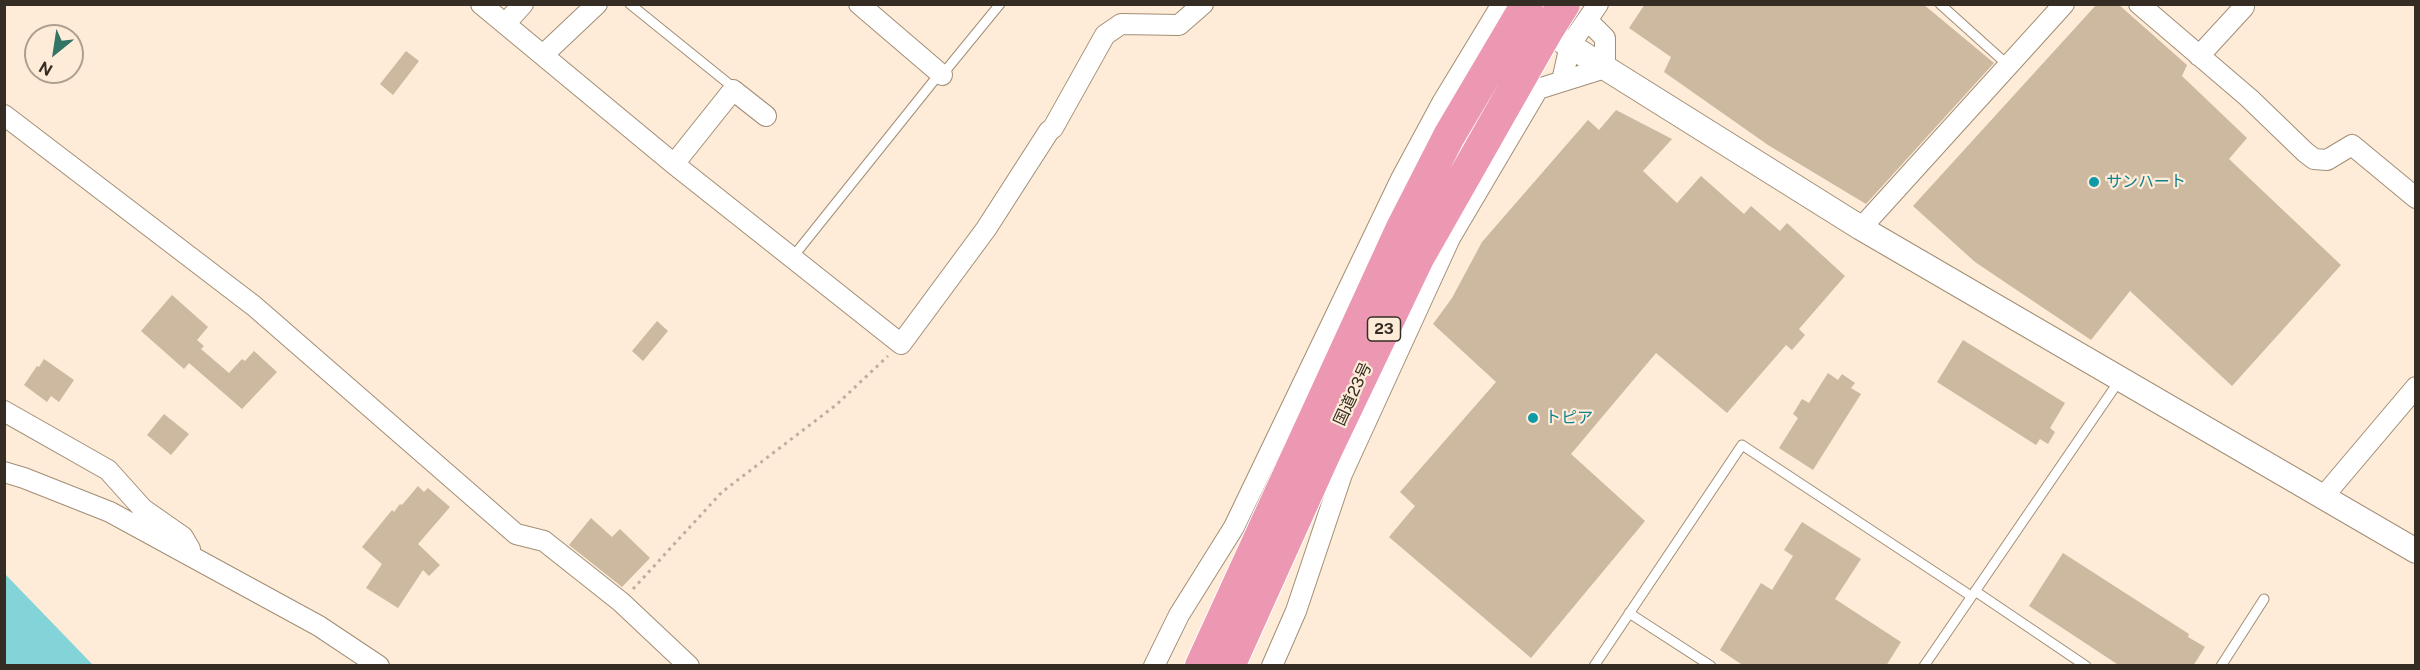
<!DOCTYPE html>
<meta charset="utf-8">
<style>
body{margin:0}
#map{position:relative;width:2420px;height:670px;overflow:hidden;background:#feecd8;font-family:"Public Sans",sans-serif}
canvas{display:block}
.frame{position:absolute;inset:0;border:6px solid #352d23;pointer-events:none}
.north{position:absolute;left:24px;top:24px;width:60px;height:60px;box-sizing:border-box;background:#feecd8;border:2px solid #aea090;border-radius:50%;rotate:210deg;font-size:16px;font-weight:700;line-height:24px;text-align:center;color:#352d23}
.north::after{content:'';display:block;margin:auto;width:21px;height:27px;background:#337566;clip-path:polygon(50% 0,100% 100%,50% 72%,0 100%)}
</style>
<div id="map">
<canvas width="2420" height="670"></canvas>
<div class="frame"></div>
<div class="north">N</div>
</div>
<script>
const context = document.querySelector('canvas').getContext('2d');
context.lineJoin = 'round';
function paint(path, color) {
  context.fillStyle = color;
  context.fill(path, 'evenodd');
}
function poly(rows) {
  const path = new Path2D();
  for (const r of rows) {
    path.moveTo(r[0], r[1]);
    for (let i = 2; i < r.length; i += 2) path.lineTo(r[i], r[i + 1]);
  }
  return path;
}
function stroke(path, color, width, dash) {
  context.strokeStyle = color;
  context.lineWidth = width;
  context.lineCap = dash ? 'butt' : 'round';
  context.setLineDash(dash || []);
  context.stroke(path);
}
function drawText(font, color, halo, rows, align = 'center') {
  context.font = font + ' "Public Sans","Noto Sans JP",sans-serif';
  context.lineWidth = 4.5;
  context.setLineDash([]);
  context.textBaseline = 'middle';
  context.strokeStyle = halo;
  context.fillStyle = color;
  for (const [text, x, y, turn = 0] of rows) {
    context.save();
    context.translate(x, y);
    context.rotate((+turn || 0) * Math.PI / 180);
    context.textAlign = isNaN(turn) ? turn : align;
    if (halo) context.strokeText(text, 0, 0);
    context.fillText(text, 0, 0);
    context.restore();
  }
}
paint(poly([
 [5,574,93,665,5,665]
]), '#82d4d8');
paint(poly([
 [1645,4,1923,4,1994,63,1866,204,1768,145,1664,72,1671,57,1629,28],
 [2097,4,2118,4,2187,65,2182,76,2247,138,2229,159,2341,265,2232,386,2130,291,2091,340,1975,262,1913,206],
 [406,51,419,61,393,95,380,84],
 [1616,110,1672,139,1643,171,1677,203,1701,176,1744,214,1751,206,1780,231,1787,223,1845,276,1799,329,1805,335,1792,350,1786,345,1727,413,1656,353,1571,454,1645,521,1531,658,1389,537,1415,506,1400,492,1496,382,1433,324,1452,298,1482,242,1588,120,1599,130],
 [172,295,208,327,197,340,204,346,201,349,229,373,242,359,245,361,254,351,277,372,242,409,189,363,184,369,141,331],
 [657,321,668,331,643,361,632,351],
 [1963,340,2065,403,2050,428,2055,432,2048,444,2040,439,2036,445,1937,382],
 [44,359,74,380,59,402,51,396,47,402,24,385,37,366,39,367],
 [1828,373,1838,380,1842,374,1855,383,1851,388,1861,394,1813,470,1779,448,1798,418,1793,414,1802,399,1809,403],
 [164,414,189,434,171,455,147,435],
 [418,486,424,492,428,488,450,507,418,544,440,565,429,576,423,570,398,608,366,588,382,564,362,547,392,510,394,512,400,504,402,505],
 [591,518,612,537,620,529,650,558,622,587,569,545],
 [1802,522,1861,559,1835,599,1901,642,1886,666,1744,666,1720,650,1761,583,1772,590,1793,556,1784,550],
 [2063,553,2189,634,2188,637,2205,647,2193,666,2120,666,2029,606]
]), '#cdb8a0');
const service = poly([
 [630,4,729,84,733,90],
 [1940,4,2009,66],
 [942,75,1000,4],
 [792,258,940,73],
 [1975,591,2086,666],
 [1629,613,1711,666],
 [1594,666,1742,445,1971,596],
 [1924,666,2119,381],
 [2221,666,2264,599]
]);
const minor = poly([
 [481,4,674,164,901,344,986,229,1049,131,1053,128,1105,35,1121,24,1179,25,1203,4],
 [859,4,942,75],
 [2139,4,2249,98,2305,152,2314,159,2327,160,2352,145,2416,198],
 [505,24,523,4],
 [543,55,597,4],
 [2199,56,2244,7,2242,4],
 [1562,81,1570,45,1598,4],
 [4,115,254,306,516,534,544,541,621,602,689,666],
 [674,164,733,90,766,116],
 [1861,228,2064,4],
 [4,411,108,470,143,509,183,537,190,549],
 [4,472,24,478,110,512,319,626,379,666],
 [2323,497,2416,387],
 [1154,666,1179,615,1234,527,1401,179,1442,103,1502,4],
 [1272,666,1296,611,1342,474,1450,238,1538,89,1605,68,1605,38,1587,20]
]);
const tertiary = poly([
 [1532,22,1861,228,2416,551]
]);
const trunk = poly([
 [1201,666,1402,228,1449,136,1527,4],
 [1229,666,1325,453,1418,258,1547,31,1564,4]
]);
stroke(service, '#a28e76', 11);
stroke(minor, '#a28e76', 22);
stroke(tertiary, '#a28e76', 26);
stroke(trunk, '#fff', 34);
stroke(poly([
 [633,589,722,492,836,405,888,356]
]), '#bdae9d', 3, [3, 4.5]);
stroke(service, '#fff', 9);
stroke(minor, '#fff', 20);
stroke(tertiary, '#fff', 24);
stroke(trunk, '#ec98b2', 32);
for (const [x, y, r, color] of [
 [2094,182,6,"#0f9aa8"],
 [1533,418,6,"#0f9aa8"]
]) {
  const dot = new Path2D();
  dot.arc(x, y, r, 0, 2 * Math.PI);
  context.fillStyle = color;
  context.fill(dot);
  stroke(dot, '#feecd8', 2);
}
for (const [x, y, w] of [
 [1384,329,33]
]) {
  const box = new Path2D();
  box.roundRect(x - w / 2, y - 12, w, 24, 4.5);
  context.fillStyle = '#feecd8';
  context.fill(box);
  stroke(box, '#352d23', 1.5);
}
drawText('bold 15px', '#352d23', null, [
 ["23",1384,329]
]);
drawText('16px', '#0d838f', '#feecd8', [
 ["サンハート",2106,182],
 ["トピア",1545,418]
], 'left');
drawText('16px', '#352d23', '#feecd8', [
 ["国道23号",1353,394,-65]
]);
</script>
